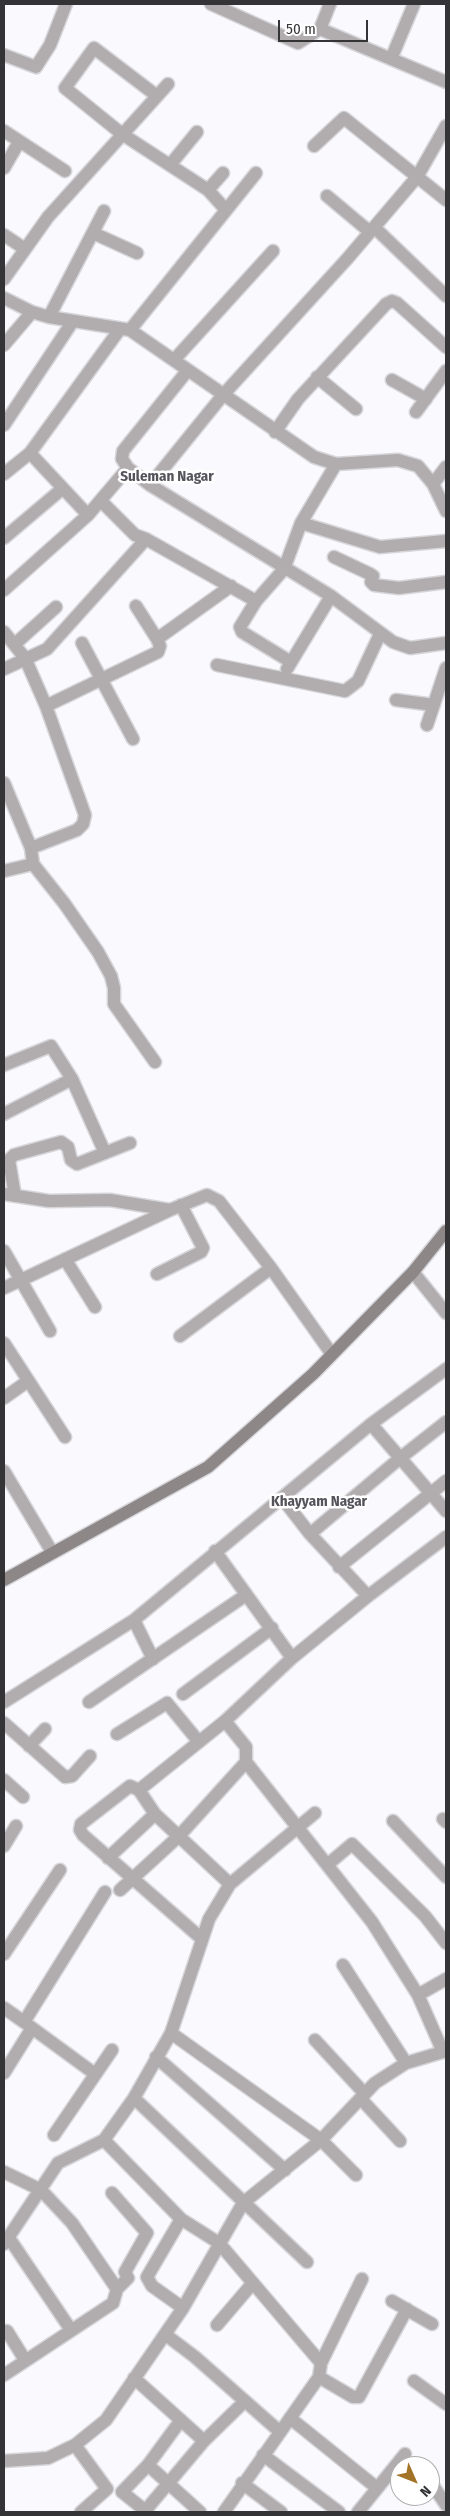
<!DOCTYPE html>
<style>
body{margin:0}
#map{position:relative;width:450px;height:2516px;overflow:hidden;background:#f9f9fe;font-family:"Fira Sans Condensed",sans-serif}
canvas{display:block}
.frame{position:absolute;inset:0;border:5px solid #343437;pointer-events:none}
.north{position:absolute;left:390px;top:2456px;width:50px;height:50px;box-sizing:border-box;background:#fff;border:1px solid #aeaeaf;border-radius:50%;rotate:134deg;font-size:14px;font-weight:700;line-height:20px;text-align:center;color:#343437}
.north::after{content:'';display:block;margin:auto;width:18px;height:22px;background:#a37328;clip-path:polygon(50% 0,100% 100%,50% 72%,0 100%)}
.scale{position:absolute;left:278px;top:20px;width:90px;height:22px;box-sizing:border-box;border:2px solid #343437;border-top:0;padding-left:6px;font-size:15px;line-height:18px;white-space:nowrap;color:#343437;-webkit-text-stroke:4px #fff;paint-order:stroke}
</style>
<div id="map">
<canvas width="450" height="2516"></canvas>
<div class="frame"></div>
<div class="north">N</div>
<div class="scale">50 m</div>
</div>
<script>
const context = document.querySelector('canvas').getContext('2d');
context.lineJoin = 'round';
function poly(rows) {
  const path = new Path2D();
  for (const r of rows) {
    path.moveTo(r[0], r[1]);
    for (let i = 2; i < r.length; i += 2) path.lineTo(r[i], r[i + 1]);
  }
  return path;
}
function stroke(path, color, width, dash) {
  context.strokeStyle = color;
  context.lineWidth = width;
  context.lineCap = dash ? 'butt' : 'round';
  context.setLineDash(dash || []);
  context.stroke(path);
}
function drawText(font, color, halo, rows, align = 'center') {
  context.font = font + ' "Fira Sans Condensed",sans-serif';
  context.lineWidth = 5;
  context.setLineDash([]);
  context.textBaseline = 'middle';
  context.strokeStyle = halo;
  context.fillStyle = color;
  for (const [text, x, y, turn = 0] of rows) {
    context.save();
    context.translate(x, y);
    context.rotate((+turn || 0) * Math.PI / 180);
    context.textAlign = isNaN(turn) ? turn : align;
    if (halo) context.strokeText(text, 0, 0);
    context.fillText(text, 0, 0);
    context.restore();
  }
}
const minor = poly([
 [211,4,298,43,320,29,446,82],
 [320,29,330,4],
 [4,55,36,67,50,45,66,4],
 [391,59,414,4],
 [157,96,94,48,65,88,122,134,208,190,226,210],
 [4,131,65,171],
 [314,146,344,118,446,200],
 [170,165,197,132],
 [4,168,19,142],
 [208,190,223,173],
 [327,196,370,232],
 [374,227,446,296],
 [93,233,137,253],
 [4,235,25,249],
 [4,279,48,217,168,84],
 [4,298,32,312,49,317,130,330,314,457,336,464,398,460,418,466,433,484,446,511],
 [49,317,104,211],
 [130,330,256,173],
 [4,345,32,312],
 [174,360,273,251],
 [188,370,123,451,122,459,128,468,150,485,331,596,393,642,410,648,446,643],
 [317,377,356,409],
 [392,380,426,399],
 [416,412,446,371],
 [4,425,73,321],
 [275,432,298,399,386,304,392,301,397,303,446,347],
 [30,453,88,515],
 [4,474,30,453,120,329],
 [433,484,446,467],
 [150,485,223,395,347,259,417,177,446,126],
 [101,501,135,535,146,539,256,601],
 [301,523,380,547,446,541],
 [4,538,62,489],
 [334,557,370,574,373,576,371,582,374,585,399,588,446,582],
 [4,590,88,515,128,468],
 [136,606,157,639],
 [4,632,25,658,46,706,85,815,83,824,77,830,31,848],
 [82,643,133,739],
 [15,644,56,607],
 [291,662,242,632,240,627,256,601,284,569,301,523,336,464],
 [217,665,345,691,358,681,380,634],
 [4,669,47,649,146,539],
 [287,669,331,596],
 [396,700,434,705],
 [46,706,158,652,160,646,157,639,231,586],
 [427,725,446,668],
 [4,783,31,848,33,864,64,903,98,952,111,976,114,988,114,1004,155,1062],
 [4,871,33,864],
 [4,1065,51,1046,72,1079,105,1153],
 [4,1114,72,1079],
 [4,1194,49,1201,110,1200,170,1210],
 [15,1196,9,1160,14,1155,61,1142,68,1147,71,1160,77,1164,130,1143],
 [4,1251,50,1331],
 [65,1259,95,1307],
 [413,1272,446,1313],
 [157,1274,201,1252,203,1248,181,1205],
 [4,1288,170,1210,207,1195,219,1201,271,1268,331,1353],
 [180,1336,271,1268],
 [4,1343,65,1437],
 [4,1398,28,1381],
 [371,1424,446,1511],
 [4,1471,52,1552],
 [282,1498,310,1534,368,1596],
 [310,1534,399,1459,446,1422],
 [215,1551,292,1658],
 [339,1567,446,1481],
 [134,1620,153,1659],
 [183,1694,272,1628],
 [4,1702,134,1620,371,1424,446,1369],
 [89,1702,246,1595],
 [4,1723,65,1777,72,1776,90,1756],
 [117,1734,167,1703,199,1742],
 [29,1746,45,1729],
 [246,1762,372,1922,418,1995,443,2052],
 [4,1780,23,1797],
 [139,1790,155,1814,230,1884],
 [443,1819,446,1822],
 [393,1821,446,1877],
 [4,1846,16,1826],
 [108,1858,155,1814],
 [327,1865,352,1844,425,1916,446,1943],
 [120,1890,179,1836,246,1762,246,1747,225,1721],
 [202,1939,83,1835,80,1830,81,1824,130,1786,139,1790,225,1721,292,1658,368,1596,446,1537],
 [4,1954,60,1870],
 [343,1965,406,2063],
 [418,1995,446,1979],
 [4,2008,24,2022,105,1892],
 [24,2022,95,2074],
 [171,2033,321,2140,356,2175],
 [315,2040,365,2094],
 [156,2057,285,2170],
 [4,2073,32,2028],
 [134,2098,307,2262],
 [361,2099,400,2141],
 [54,2135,112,2050],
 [104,2140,181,2219,219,2243,321,2363],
 [4,2172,41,2190,72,2223,117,2289,113,2303,4,2375],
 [112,2193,147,2233,125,2272,128,2278,117,2289],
 [181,2219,147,2277,152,2286,183,2308],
 [9,2238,71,2330],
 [4,2244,58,2163,104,2140,134,2098,171,2033,209,1919,230,1884,315,1813],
 [392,2301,432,2324],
 [217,2325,252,2284],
 [7,2331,25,2360],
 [166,2335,195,2357,279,2431],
 [319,2377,353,2397,359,2397,407,2309],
 [134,2378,204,2441],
 [414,2381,446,2404],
 [290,2418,377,2488],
 [75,2445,107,2489,81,2512],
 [263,2455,339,2512],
 [4,2461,48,2458,75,2445,106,2420,183,2308,243,2203,321,2140,375,2083,406,2063,446,2051],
 [148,2465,200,2512],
 [430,2481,446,2505],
 [242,2483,281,2512],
 [145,2511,204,2441,245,2401],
 [147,2512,122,2492,148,2465,181,2420],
 [224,2512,319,2377,321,2363,362,2279],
 [358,2512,405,2454]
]);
const secondary = poly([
 [4,1580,208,1467,313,1374,413,1272,446,1231]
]);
stroke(minor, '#d6d6da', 15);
stroke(secondary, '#d6d6da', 15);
stroke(minor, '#b1acad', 12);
stroke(secondary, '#8d8788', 12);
drawText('bold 15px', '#55545b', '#fff', [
 ["Suleman Nagar",167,477],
 ["Khayyam Nagar",319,1502]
]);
</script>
